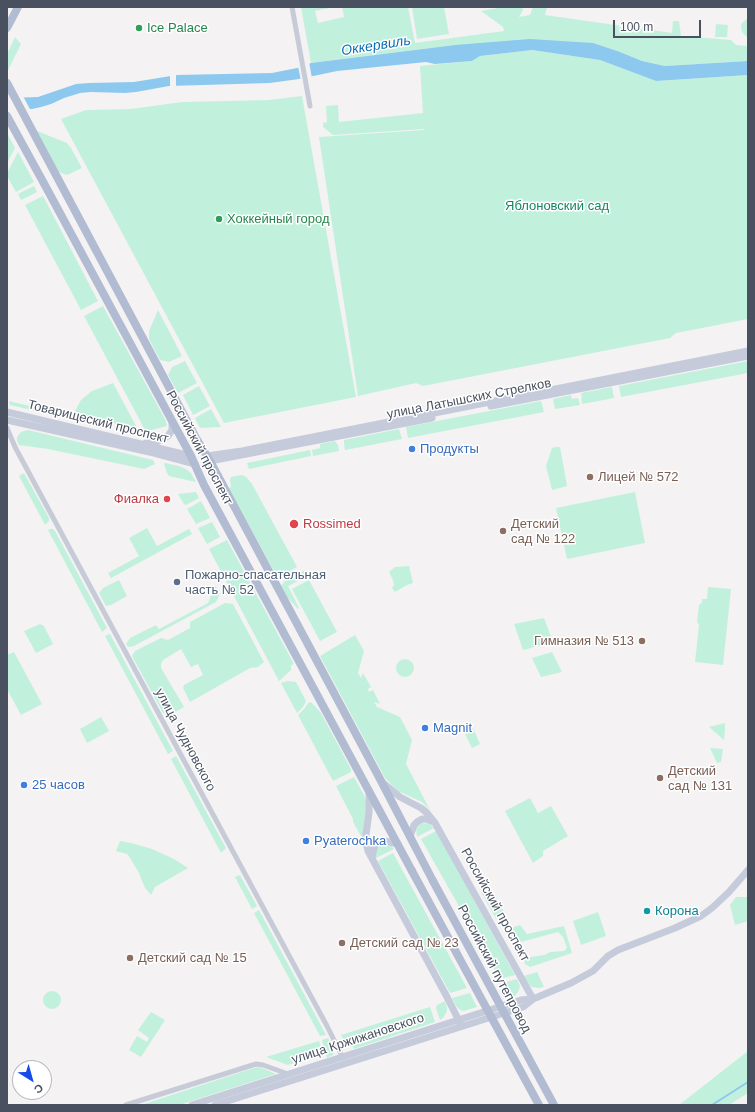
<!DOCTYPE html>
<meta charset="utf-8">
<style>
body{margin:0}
#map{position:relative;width:755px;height:1112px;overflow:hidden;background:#f4f2f2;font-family:Helvetica,sans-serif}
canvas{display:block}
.frame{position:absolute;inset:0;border:8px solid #495160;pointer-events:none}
.north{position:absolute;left:12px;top:1060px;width:40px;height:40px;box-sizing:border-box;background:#fff;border:1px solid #b6b9bf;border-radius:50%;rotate:143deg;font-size:11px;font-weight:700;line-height:16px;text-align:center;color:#495160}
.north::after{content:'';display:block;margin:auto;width:14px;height:18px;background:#154aeb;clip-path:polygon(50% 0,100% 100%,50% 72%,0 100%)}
.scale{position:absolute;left:613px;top:20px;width:88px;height:18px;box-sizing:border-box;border:2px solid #495160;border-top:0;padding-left:5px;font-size:12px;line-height:14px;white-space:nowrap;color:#495160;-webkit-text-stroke:3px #fff;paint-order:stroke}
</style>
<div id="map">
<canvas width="755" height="1112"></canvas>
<div class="frame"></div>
<div class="north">С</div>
<div class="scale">100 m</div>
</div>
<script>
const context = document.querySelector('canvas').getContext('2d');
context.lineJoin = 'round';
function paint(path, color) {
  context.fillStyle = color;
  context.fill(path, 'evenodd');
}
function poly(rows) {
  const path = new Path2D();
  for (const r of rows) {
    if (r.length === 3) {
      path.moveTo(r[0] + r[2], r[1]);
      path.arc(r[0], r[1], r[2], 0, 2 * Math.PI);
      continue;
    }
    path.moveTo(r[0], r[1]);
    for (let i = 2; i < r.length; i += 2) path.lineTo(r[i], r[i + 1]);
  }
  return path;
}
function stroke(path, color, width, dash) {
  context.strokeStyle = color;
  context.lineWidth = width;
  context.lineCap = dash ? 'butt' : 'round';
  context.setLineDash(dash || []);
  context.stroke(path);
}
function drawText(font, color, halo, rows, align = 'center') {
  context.font = font + ' Helvetica,sans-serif';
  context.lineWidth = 3;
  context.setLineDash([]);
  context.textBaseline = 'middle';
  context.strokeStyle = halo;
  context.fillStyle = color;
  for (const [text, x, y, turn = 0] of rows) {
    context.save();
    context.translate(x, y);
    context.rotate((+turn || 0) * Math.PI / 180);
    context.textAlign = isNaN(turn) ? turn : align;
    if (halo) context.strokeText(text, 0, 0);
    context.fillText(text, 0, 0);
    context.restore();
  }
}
paint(poly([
 [301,7,335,7,315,11,318,23,344,17,342,7,408,7,415,43,504,31,503,27,481,11,504,7,522,7,523,10,519,17,530,15,533,7,547,7,545,15,672,33,673,21,679,21,681,36,731,40,736,45,748,46,748,61,665,66,642,61,620,52,455,45,311,63],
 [412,7,444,7,449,34,417,39],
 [748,18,748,37,747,37,742,32,741,26,742,23],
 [716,24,728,25,727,37,715,37],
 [15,37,21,44,8,70,7,64,8,52],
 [532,50,600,60,656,81,748,75,748,319,676,333,670,338,423,386,416,383,358,396,319,137,424,130,424,129,333,135,323,127,323,123,327,122,326,106,338,105,339,122,423,113,420,66,472,61,480,56],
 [302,96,356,397,224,423,61,119,86,110,131,109,182,102,269,100],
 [37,131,67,143,71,148,82,168,67,175,61,173,58,171],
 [7,133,15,148,7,163],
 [18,152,34,182,16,192,7,176,7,173],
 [34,186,37,192,21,200,18,194],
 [43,196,98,301,81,310,25,205],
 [103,306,165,419,167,426,148,431,145,430,84,316],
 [158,310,182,356,169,362,160,360,149,339,149,331],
 [185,361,197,383,178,393,168,375,172,367],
 [748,361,748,373,621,397,619,386],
 [113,383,136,426,133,428,74,413,81,400,92,391],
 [199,386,210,406,193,415,183,395],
 [612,387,614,398,582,404,581,398,582,398,581,393],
 [571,395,572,399,578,398,580,405,555,409,553,399],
 [9,401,46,410,44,413,10,405],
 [541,401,544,412,408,438,406,427],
 [211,409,221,427,200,428,195,418],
 [54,411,91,421,90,424,54,415],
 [399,429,402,439,345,450,344,444,344,440],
 [28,430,153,460,155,464,144,469,48,449,19,445,17,441,17,437,21,432],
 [335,441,338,445,339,451,313,456,312,450,320,448,320,444],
 [556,447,560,447,567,486,552,490,546,466,552,448],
 [310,450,311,456,249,469,247,463],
 [165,463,179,466,186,469,191,473,196,482,169,476,167,473,164,464],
 [24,473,49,518,49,521,45,525,19,476],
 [242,475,246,477,252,484,297,567,281,576,276,575,229,488,231,487,230,480,231,477],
 [196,492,199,498,186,505,184,504,178,494],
 [635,492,645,543,567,559,556,508],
 [201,501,210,518,196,524,187,509],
 [212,522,220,537,207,544,198,528],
 [147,528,157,546,189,529,192,534,111,578,108,573,139,556,129,538],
 [50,529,53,529,55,531,107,628,102,632,48,530],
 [227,540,294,664,291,665,291,670,279,681,209,549],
 [409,566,413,583,407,585,395,592,392,588,394,585,393,580,389,572,395,567],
 [305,570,308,576,288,586,299,608,298,609,288,598,281,586,285,581],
 [119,580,127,596,111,605,106,606,99,593,103,588],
 [309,580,337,632,320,641,292,589],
 [216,586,219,596,216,602,134,646,128,647,126,644,130,638,156,625,159,629,208,603,214,588],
 [708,587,731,589,723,665,695,662,699,625,697,622,699,605,702,603,702,599,707,599],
 [225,603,233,604,264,662,258,667,250,668,190,702,183,688,184,685,203,675,198,664,191,667,181,649,163,660,161,664,161,668,184,707,172,714,163,713,132,656,135,651,161,638,168,640,190,628,190,622],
 [544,618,553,642,523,650,514,624],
 [40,624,44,626,53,644,36,653,24,631],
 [110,634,173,751,168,754,105,636],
 [355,635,364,651,358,673,361,678,363,673,371,687,368,689,369,692,373,690,380,704,374,702,377,707,400,717,412,740,406,764,430,810,422,802,398,791,385,778,320,656],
 [14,652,42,704,21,715,7,689,7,655],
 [552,652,562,672,541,677,532,658],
 [405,668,9],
 [288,681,296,682,306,701,303,707,297,713,281,683],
 [311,702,321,713,351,769,351,772,333,781,298,715,305,708,308,703],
 [101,717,109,731,87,743,80,729],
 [725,723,725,729,724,740,709,727],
 [473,728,480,744,472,748,464,732],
 [710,748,723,749,721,762,717,763],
 [176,756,226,848,221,853,171,759],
 [354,777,364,795,366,801,367,809,363,837,361,836,353,822,353,819,336,786],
 [530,798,538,813,551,806,568,836,543,851,543,856,533,863,505,811],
 [423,823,430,824,434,828,417,837,416,828,420,824],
 [436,831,515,975,500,979,421,839],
 [120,841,131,843,152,849,174,859,188,868,155,887,151,895,145,888,139,873,130,858,127,854,116,851],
 [385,844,391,846,394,849,376,858,375,856,377,848,382,845],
 [393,853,467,988,450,993,378,861],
 [240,875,257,906,252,909,235,877],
 [481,892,495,895,505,914,496,919],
 [748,895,748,921,735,925,730,905,736,897,747,897],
 [259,910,326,1035,320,1036,254,913],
 [598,912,606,936,581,945,573,921],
 [520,925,527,934,564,926,572,953,530,967,525,964,524,958,544,955,550,952,564,951,567,948,563,937,558,932,521,942,514,940,508,935,505,930],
 [537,972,544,987,539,988,532,987,529,985,524,976],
 [517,979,520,986,519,990,515,996,510,998,502,983],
 [52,1000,9],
 [470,993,477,1007,463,1011,459,1009,456,1006,452,998],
 [445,1001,447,1008,447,1011,443,1018,440,1020,436,1008,437,1005],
 [430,1007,435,1022,354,1049,353,1047,348,1046,345,1043,341,1035],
 [151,1012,165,1020,141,1057,129,1050,137,1036,147,1042,149,1038,138,1030],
 [328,1038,334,1049,334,1052,333,1055,327,1058,322,1040],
 [319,1041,323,1054,288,1065,266,1057],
 [748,1051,748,1093,729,1105,679,1105],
 [257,1067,262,1068,276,1074,179,1105,141,1105]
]), '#c1f1dd');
paint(poly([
 [530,39,593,43,620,52,642,61,665,66,748,61,748,75,656,81,600,60,532,50,480,56,472,61,435,64,426,62,337,71,299,79,270,83,169,86,136,92,125,93,91,92,80,93,64,98,51,104,41,107,32,109,7,110,7,98,38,97,76,84,89,83,134,82,177,75,272,73,297,68,311,63,455,45]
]), '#8dc8ef');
paint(poly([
 [309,62,312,78,301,81,298,66],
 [170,74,176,74,176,88,170,88],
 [7,96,23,96,31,111,7,112]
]), '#f4f2f2');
stroke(poly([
 [712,1105,748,1082]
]), '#8dc8ef', 2);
stroke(poly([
 [292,7,310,106],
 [7,428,15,447,327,1026,343,1058],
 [126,1105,256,1064,263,1065,288,1074]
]), '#c6cbd7', 5);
stroke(poly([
 [491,406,748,356],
 [7,412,191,456],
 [7,420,154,453,195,464],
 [146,443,159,441,168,436,172,430,172,421],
 [207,456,242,451,748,351],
 [210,461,432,418],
 [383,783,400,797,421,808,427,813,435,823,533,999],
 [369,791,369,813,366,834,366,842,368,851,447,997,460,1023],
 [410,837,414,825,417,822,422,819,426,819,434,822],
 [372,858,374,848,376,844,380,842,385,841,398,844],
 [192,1105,521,1000,533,999,571,983,593,971,608,956,618,950,675,928,701,916,712,908,729,892,748,870],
 [215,1105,523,1007,533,999]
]), '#c5cbdb', 7);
stroke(poly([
 [7,28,18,7],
 [7,83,196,438,210,461,380,779,433,881],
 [7,116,47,189,191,456,204,485,412,871]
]), '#b1bbd1', 8);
stroke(poly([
 [412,871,539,1105],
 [433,881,554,1105]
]), '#b1bbd1', 8);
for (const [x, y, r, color] of [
 [139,28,4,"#2e9e5b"],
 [219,219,4,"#2e9e5b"],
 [412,449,4,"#3f7fe0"],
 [590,477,4,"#8d6e63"],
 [167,499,4,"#e0444e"],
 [294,524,5,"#e0444e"],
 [503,531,4,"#8d6e63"],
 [177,582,4,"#5c6f8a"],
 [642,641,4,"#8d6e63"],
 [425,728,4,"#3f7fe0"],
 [660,778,4,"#8d6e63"],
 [24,785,4,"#3f7fe0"],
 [306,841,4,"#3f7fe0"],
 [647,911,4,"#0f9aa8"],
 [342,943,4,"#8d6e63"],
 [130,958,4,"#8d6e63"]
]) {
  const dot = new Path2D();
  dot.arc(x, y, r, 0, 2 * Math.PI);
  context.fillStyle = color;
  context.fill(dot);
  stroke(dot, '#fff', 1.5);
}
drawText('13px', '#27864d', '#fff', [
 ["Ice Palace",147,28],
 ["Хоккейный город",227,219]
], 'left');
drawText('13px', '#158663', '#fff', [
 ["Яблоновский сад",557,206]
]);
drawText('13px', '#495160', '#fff', [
 ["улица Латышских Стрелков",469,399,-11],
 ["Товарищеский проспект",98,422,14],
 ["Российский проспект",199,448,62],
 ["улица Чудновского",185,740,62],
 ["Российский проспект",495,905,61],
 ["Российский путепровод",494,969,62],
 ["улица Кржижановского",358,1039,-18]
]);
drawText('13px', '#366cbe', '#fff', [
 ["Продукты",420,449],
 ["Magnit",433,728],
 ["25 часов",32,785],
 ["Pyaterochka",314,841]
], 'left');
drawText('13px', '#785e54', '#fff', [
 ["Лицей № 572",598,477],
 ["Детский",511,524],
 ["сад № 122",511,539],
 ["Гимназия № 513",634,641,"right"],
 ["Детский",668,771],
 ["сад № 131",668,786],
 ["Детский сад № 23",350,943],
 ["Детский сад № 15",138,958]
], 'left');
drawText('13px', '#be3a42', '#fff', [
 ["Фиалка",159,499],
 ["Rossimed",303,524,"left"]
], 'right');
drawText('13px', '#4e5e75', '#fff', [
 ["Пожарно-спасательная",185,575],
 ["часть № 52",185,590]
], 'left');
drawText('13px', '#0d838f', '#fff', [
 ["Корона",655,911]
], 'left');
drawText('italic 14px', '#086fb4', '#fff', [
 ["Оккервиль",376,46,-9]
]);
</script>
